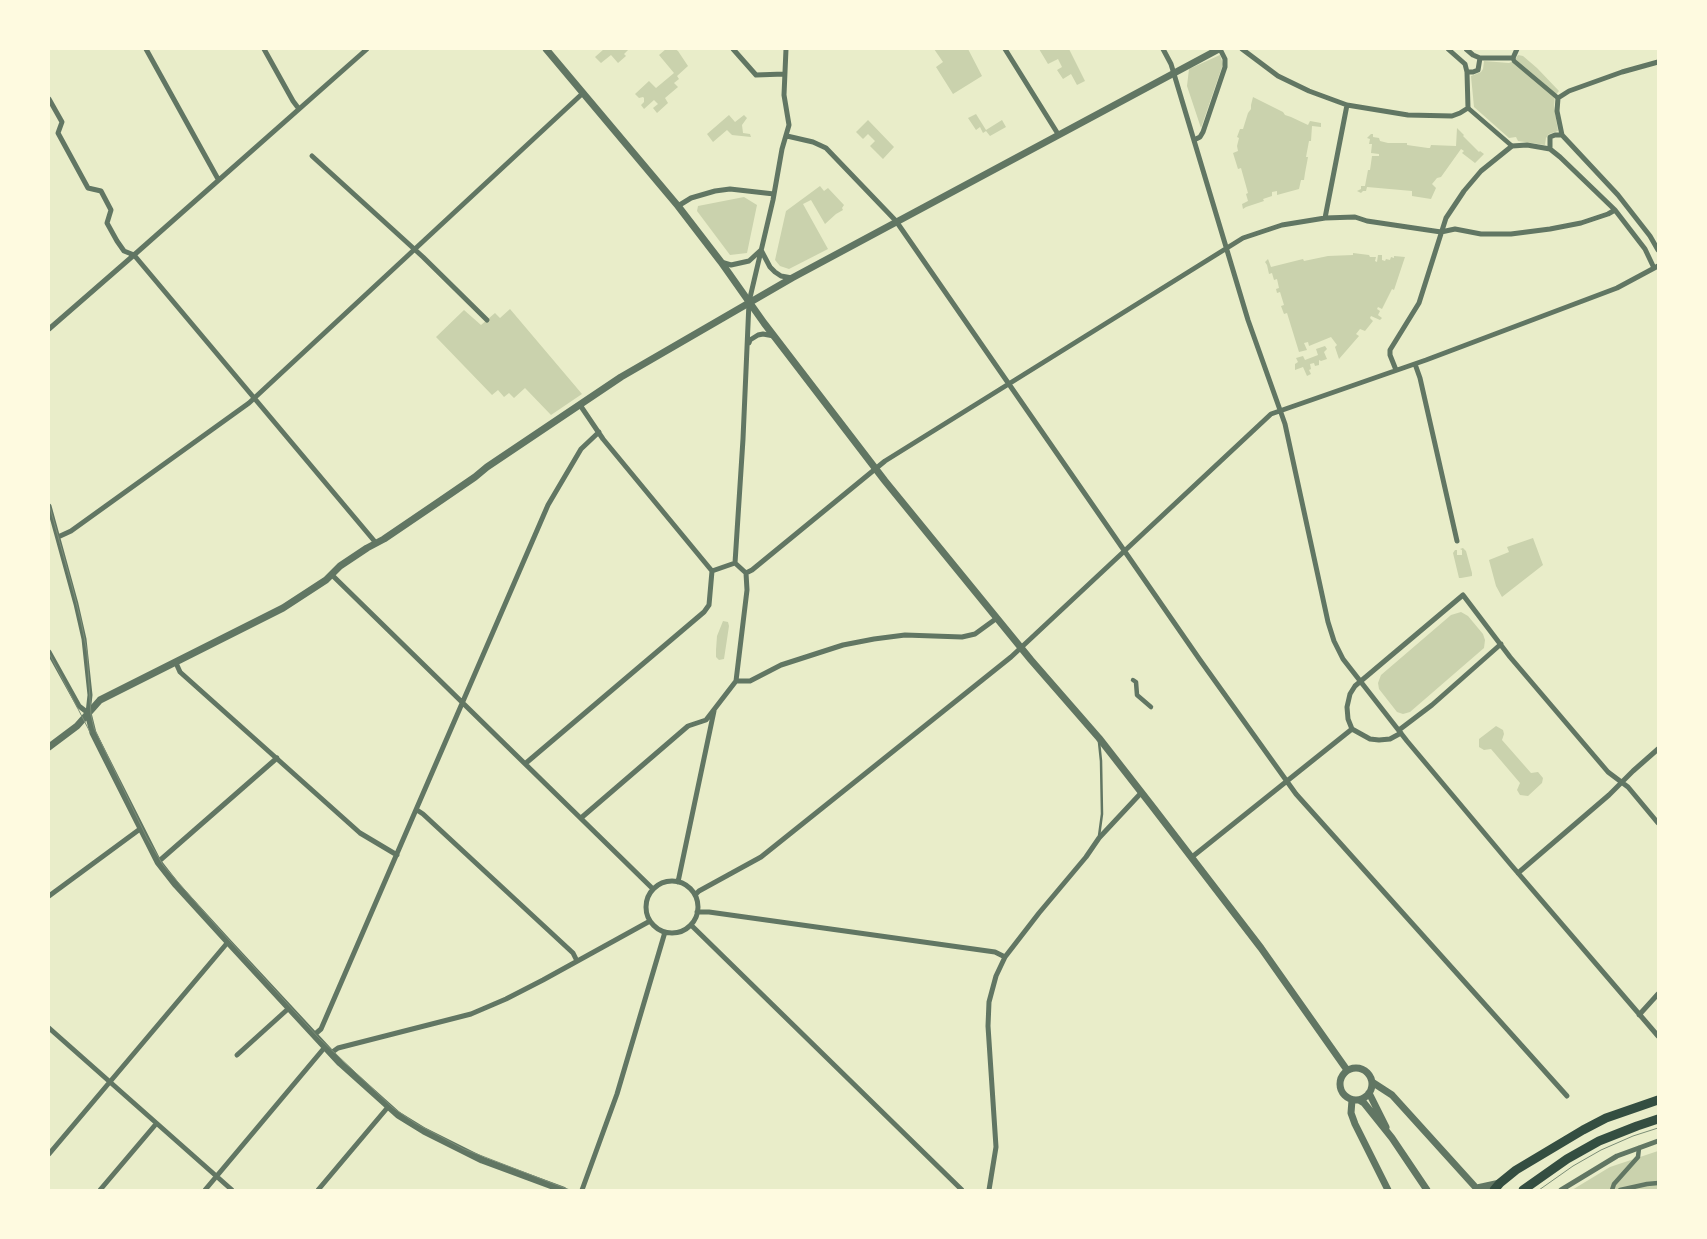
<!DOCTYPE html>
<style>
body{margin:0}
#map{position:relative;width:1707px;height:1239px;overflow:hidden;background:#e9edc9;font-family:"Zilla Slab",serif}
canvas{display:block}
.frame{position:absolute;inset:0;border:50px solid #fefae0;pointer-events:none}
</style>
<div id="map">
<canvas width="1707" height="1239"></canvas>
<div class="frame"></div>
</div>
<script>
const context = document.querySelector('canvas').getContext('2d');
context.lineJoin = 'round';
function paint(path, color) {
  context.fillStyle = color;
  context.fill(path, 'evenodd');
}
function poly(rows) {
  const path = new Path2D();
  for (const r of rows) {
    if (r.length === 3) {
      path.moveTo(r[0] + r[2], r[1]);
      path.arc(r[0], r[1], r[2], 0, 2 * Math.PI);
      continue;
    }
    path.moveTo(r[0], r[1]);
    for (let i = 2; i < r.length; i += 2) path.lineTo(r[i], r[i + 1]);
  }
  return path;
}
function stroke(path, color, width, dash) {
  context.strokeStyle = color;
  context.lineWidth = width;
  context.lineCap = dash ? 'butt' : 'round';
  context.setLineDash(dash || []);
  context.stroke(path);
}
paint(poly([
 [604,49,629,49,624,54,626,56,618,63,611,55,601,63,595,57],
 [666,49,675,49,678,51,688,66,677,76,679,79,674,83,678,87,665,98,668,103,657,113,653,108,658,104,654,100,644,109,641,105,644,102,644,98,643,97,639,98,635,94,649,81,656,88,674,73,659,55],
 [934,49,968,49,982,76,953,94,936,67,943,62],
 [1039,49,1069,49,1085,81,1077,85,1071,74,1063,79,1057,70,1062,67,1058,59,1048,64],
 [1220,55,1223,64,1201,128,1187,86,1189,69],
 [1518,55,1523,56,1537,68,1559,91,1555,96,1554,106,1558,131,1549,134,1546,138,1545,145,1518,141,1516,137,1509,138,1474,107,1471,76,1481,72,1483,69,1484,61,1509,63,1514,61],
 [1253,97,1283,112,1285,115,1291,117,1308,125,1310,121,1321,123,1321,127,1312,126,1311,141,1309,141,1306,157,1308,157,1305,173,1304,180,1301,180,1299,189,1277,195,1277,191,1272,192,1272,196,1263,199,1264,201,1246,207,1243,209,1242,204,1248,201,1246,194,1248,193,1241,168,1238,169,1233,153,1238,151,1237,146,1239,138,1237,137,1240,129,1243,129,1248,113,1251,109,1251,105],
 [976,114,986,130,1002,120,1006,127,990,136,986,131,983,133,980,127,976,130,968,118],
 [729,115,735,122,744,115,747,118,742,125,743,133,750,134,751,137,732,135,727,130,713,142,707,134],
 [868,120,894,147,883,159,870,146,875,141,868,134,863,139,856,132],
 [1457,128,1464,135,1463,136,1479,152,1480,151,1484,154,1475,163,1462,153,1464,151,1461,149,1441,177,1437,178,1432,184,1436,188,1431,199,1412,196,1412,191,1367,187,1366,191,1363,191,1361,193,1357,191,1361,189,1361,186,1365,186,1368,170,1370,170,1372,156,1379,156,1379,154,1371,153,1372,144,1369,144,1370,139,1367,138,1371,134,1373,134,1373,137,1379,138,1380,141,1388,143,1407,143,1407,145,1428,148,1430,148,1431,145,1456,146],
 [820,186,824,191,828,188,844,205,842,208,843,210,836,214,825,224,811,200,803,204,828,249,789,269,780,266,775,260,786,211],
 [744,197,757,205,747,253,730,255,697,211,698,206],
 [1353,253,1369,255,1370,257,1376,257,1375,261,1377,262,1378,255,1382,255,1382,260,1385,261,1386,259,1390,260,1391,257,1394,258,1394,256,1405,257,1394,290,1392,289,1382,309,1378,307,1377,309,1380,311,1378,315,1382,318,1380,320,1371,316,1370,318,1373,321,1365,331,1360,329,1356,334,1359,336,1339,359,1335,347,1337,345,1331,337,1309,346,1308,342,1304,343,1307,350,1299,352,1287,313,1284,314,1281,306,1284,305,1280,292,1277,293,1276,289,1279,288,1277,279,1274,280,1272,273,1269,274,1267,265,1265,262,1268,259,1271,267,1303,259,1304,261,1328,256,1353,255],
 [510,309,582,394,551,415,525,388,514,398,509,393,504,397,498,390,492,395,436,337,464,310,481,325,495,313,500,318],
 [1325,346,1327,349,1324,352,1327,359,1321,361,1319,360,1319,365,1315,366,1314,363,1310,364,1311,369,1309,370,1311,374,1307,376,1303,367,1295,370,1295,364,1298,362,1296,358,1303,356,1305,360,1318,355,1316,349],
 [1533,538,1543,565,1502,597,1496,586,1489,560,1509,552,1507,547],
 [1463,548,1466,551,1472,573,1472,576,1461,578,1459,578,1453,553,1455,550,1457,550,1457,555,1462,555,1462,550,1460,549],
 [1461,612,1468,616,1483,634,1485,640,1484,648,1410,712,1403,714,1397,712,1379,689,1378,683,1381,675,1451,615],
 [723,621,728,622,729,626,724,659,719,660,716,657,716,650,717,636],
 [1496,726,1503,730,1504,734,1502,740,1531,773,1538,772,1543,778,1542,783,1528,796,1520,795,1517,790,1520,783,1491,749,1484,750,1479,747,1479,739],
 [1658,1151,1658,1190,1572,1190,1610,1167]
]), '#cad2ad');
stroke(poly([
 [1099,836,1102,814,1101,761,1099,742]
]), '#617663', 2.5);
stroke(poly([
 [1513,58,1514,61,1558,98],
 [1468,108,1512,146],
 [1133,680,1136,682,1137,695,1151,707],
 [1612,1190,1614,1184,1638,1157,1639,1148],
 [1620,1190,1647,1184,1658,1183]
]), '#617663', 4.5);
stroke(poly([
 [146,49,218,179],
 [264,49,293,101,299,109],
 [733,49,756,75,784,74],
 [1005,49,1058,134],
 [1163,49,1171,64,1248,320,1285,424,1328,622,1334,641,1343,659,1407,741,1512,866,1658,1036],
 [1242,49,1278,76,1309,91,1347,105,1408,115,1452,116,1460,113,1468,108,1467,72],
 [1448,49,1465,64,1467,72,1473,72,1478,70,1480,58,1473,55,1466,49],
 [1480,58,1513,58,1517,49],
 [49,99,62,122,58,133,88,188,101,191,111,210,107,223,117,241,124,251,134,255,376,543],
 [1562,135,1557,111,1558,98,1569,91,1622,72,1658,62],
 [787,136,813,142,826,148,896,221,1200,660,1296,794,1567,1096],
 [1194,140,1200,137,1203,132,1225,67,1225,59,1220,49],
 [1550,149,1550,137,1555,135,1562,135,1618,195,1650,236,1658,250],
 [312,156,423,257,487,320],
 [678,206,691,198,715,191,730,189,774,194],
 [1325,218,1347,105],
 [761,250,770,267,775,272,781,276,792,278],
 [721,262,731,265,749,261,761,250],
 [49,329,134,255,367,49],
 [749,343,750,340,758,335,763,334,774,336],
 [1415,364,1420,378,1457,541],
 [1396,370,1390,355,1390,350,1419,303,1446,218,1464,191,1481,171,1512,146,1527,145,1550,149,1560,157,1615,210,1645,249,1654,268],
 [580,405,603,439,712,571],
 [49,506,76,604,84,639,90,695,88,713],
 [58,537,71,531,249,403,583,93],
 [735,563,743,439,749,302,773,200,782,149,789,125,784,95,786,49],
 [746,573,752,570,885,461,1243,238,1282,225,1325,218,1355,217,1367,221,1441,232,1455,229,1481,234,1511,234,1550,229,1581,223,1608,214,1615,210],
 [332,575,653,889],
 [49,652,79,706,88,713],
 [176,663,180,672,360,833,397,855],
 [736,681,750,681,781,665,843,645,874,639,905,635,962,637,975,634,997,618],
 [1399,730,1432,705,1501,644],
 [1401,733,1390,739,1379,740,1370,739,1352,729,1348,719,1347,707,1350,694,1355,686,1463,595,1510,657,1608,772,1628,787,1658,823],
 [526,763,704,612,709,605,712,571,735,563],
 [417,810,423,814,573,953,577,961],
 [581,818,688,726,706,720,736,681,747,590,746,573,735,563],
 [1192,857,1352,729],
 [158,862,277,758],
 [1518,873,1609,795,1633,771,1658,749],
 [672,907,26],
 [678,882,714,711],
 [695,895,699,891,761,857,1011,657,1271,414,1426,360,1617,288,1658,266],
 [49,896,140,829],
 [697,912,709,912,995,952,1005,957],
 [691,925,962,1190],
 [1639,1015,1658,994],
 [49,1028,232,1190],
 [314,1035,321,1029,548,505,581,449,599,432],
 [331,1053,338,1048,471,1014,506,999,543,980,650,921],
 [237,1055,289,1008],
 [49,1154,228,942],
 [100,1190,156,1124],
 [205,1190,325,1047],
 [318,1190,388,1107],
 [582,1190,617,1094,665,932],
 [989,1190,996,1147,988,1026,989,1002,996,976,1005,957,1039,913,1086,857,1099,838,1141,793],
 [1561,1190,1617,1156,1658,1141]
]), '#617663', 5);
stroke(poly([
 [546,49,678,206,721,262,764,323,885,481,1031,660,1099,738,1152,806,1261,948,1347,1070],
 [88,713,93,733,103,753,158,862,176,885,228,942,340,1063,398,1115,424,1131,482,1160,563,1190],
 [49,747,77,726,100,700,283,608,326,580,340,566,367,548,384,539,440,501,475,477,487,467,621,377,792,278,1219,49],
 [1356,1084,16],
 [1372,1082,1392,1095,1478,1190],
 [1369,1093,1386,1127],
 [1352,1100,1351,1113,1355,1124,1388,1190],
 [1359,1100,1364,1103,1392,1138,1427,1190],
 [1477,1188,1500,1183]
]), '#617663', 7);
stroke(poly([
 [1494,1190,1500,1183,1516,1170,1583,1130,1606,1118,1658,1100],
 [1523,1190,1567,1159,1599,1141,1637,1126,1658,1119]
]), '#344e41', 9);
stroke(poly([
 [49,504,72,586,81,621,87,652,91,715,94,728,147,838,163,865,219,929,319,1038,392,1107,415,1123,464,1149,570,1190],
 [49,653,90,732],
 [1539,1190,1573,1166,1601,1150,1633,1136,1658,1128]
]), '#7c8e77', 1);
</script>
